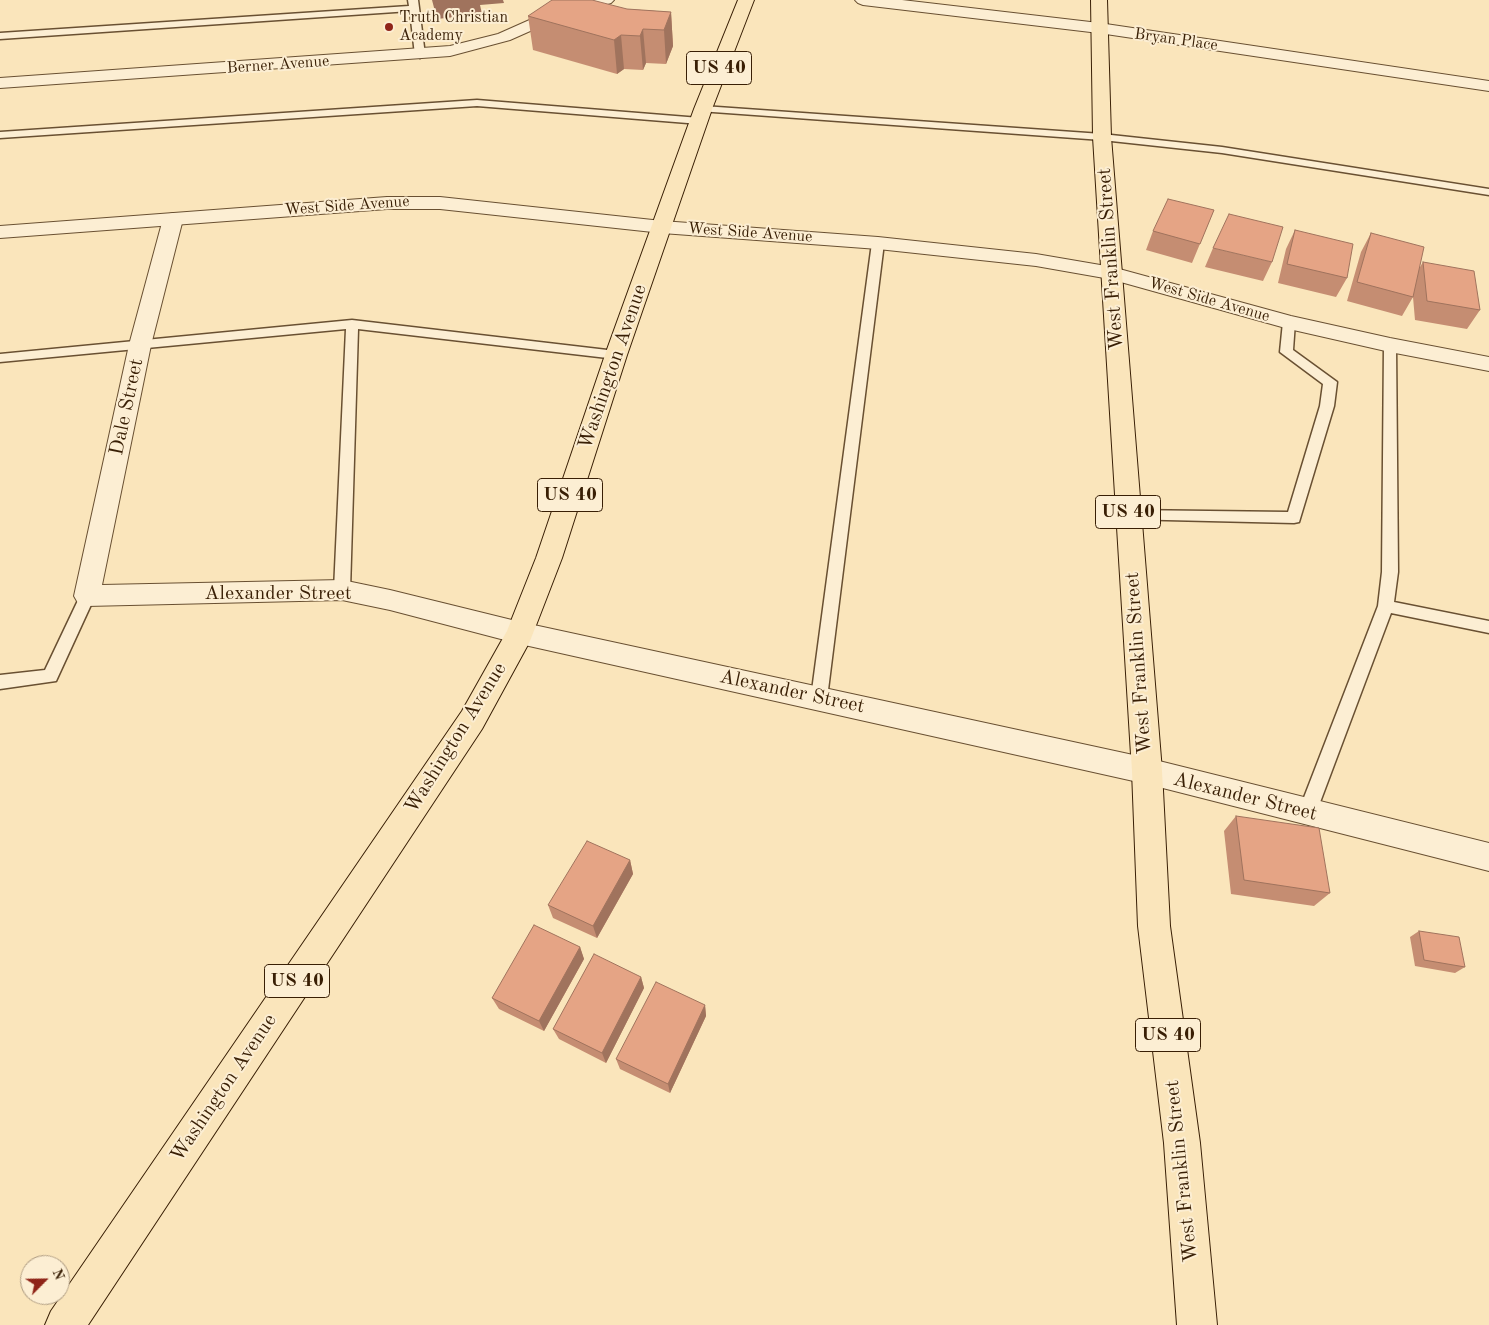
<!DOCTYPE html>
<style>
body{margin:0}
#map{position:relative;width:1489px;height:1325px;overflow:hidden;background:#fae5bb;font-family:"Old Standard TT",serif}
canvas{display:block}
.north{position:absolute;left:20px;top:1255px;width:50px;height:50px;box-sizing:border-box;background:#fceed3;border:1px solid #ae9b81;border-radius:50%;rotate:67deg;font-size:14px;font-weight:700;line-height:20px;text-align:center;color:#391f05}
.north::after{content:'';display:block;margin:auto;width:18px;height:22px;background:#8f2418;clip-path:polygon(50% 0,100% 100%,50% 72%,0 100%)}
</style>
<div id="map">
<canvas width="1489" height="1325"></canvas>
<div class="north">N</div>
</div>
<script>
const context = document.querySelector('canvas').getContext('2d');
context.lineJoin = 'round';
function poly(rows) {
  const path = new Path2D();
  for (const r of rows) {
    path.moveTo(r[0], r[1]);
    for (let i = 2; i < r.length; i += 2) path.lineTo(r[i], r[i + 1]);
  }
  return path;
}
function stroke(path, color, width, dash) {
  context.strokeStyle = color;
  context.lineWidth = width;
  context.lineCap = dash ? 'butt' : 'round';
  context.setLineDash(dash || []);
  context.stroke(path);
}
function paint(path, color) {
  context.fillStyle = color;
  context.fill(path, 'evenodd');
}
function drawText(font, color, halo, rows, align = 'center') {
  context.font = font + ' "Old Standard TT",serif';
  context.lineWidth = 4;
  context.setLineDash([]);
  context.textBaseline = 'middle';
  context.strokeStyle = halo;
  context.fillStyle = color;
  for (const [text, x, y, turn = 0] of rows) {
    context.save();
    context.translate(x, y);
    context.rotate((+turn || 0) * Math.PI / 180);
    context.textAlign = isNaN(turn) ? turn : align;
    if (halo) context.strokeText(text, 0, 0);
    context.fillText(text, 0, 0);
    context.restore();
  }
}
const service = poly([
 [408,0,418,0,425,55,420,58,415,55,410,11,0,39,0,33,409,6,408,0],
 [477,100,700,118,705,121,700,124,477,106,0,138,0,132,477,100],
 [703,106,1102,134,1222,147,1489,189,1489,195,1222,153,1102,140,699,111,698,109,703,106],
 [878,239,884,243,827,698,825,703,819,705,813,703,811,698,872,243,878,239],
 [1289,318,1295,322,1293,350,1337,382,1334,406,1299,522,1294,523,1124,519,1122,515,1124,511,1129,510,1288,512,1320,406,1323,384,1280,352,1283,322,1289,318],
 [352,320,616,351,622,355,616,359,358,329,350,590,347,594,342,596,337,594,334,590,346,329,0,362,0,354,352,320],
 [1390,341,1396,345,1398,572,1394,602,1489,621,1489,633,1391,613,1316,813,1313,819,1307,821,1301,819,1298,813,1378,606,1382,572,1384,345,1390,341],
 [87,590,92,592,95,596,56,681,0,689,0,675,45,670,82,592,87,590]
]);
const minor = poly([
 [590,0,614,0,611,3,555,20,510,40,450,56,0,88,0,78,450,46,498,34,543,14,590,0],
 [855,0,902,0,1099,23,1489,81,1489,91,1099,33,863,5,858,3,855,0],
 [173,213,180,215,183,219,151,345,102,585,342,580,390,590,520,622,1147,758,1489,843,1489,871,1147,784,520,644,390,610,342,600,87,606,78,603,74,596,129,345,163,219,166,215,173,213]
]);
const tertiary = poly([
 [387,197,440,197,662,221,878,237,1036,254,1112,267,1291,316,1390,338,1489,357,1489,371,1390,352,1289,329,1110,279,1036,266,878,249,662,233,440,209,387,209,0,238,0,226,387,197]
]);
const primary = poly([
 [738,0,754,0,712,109,627,355,562,558,530,641,482,729,88,1325,45,1325,51,1311,462,711,507,631,536,558,605,355,694,109,738,0],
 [1091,0,1107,0,1111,137,1162,771,1170,926,1200,1143,1217,1325,1177,1325,1164,1143,1138,926,1132,771,1093,137,1091,0]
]);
stroke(service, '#695032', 3);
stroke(minor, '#695032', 2);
stroke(tertiary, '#695032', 2);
stroke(primary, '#391f05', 2);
paint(service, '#fceed3');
paint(minor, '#fceed3');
paint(tertiary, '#fceed3');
paint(primary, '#fae5bb');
paint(poly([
 [627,9,671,12,673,46,666,64,646,63,643,70,624,69,617,74,533,50,528,16],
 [1214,210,1192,263,1146,250,1153,231],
 [1295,230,1347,278,1336,297,1278,283,1286,249],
 [1371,233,1420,267,1423,262,1480,310,1467,329,1415,320,1413,297,1402,316,1347,301,1361,252],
 [1213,248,1272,262,1263,281,1205,267],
 [1236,816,1330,893,1314,906,1231,894,1224,831],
 [630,860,633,874,597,938,553,918,548,905],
 [1419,931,1465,967,1455,973,1415,966,1410,937],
 [580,947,584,959,544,1031,499,1009,492,998],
 [641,977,644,988,606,1063,559,1039,553,1029],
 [705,1005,706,1016,670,1093,620,1069,616,1059]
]), '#c58d72');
paint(poly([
 [432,0,503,0,504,3,480,5,482,14,437,19],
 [671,12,673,46,666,64,664,30],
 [643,29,646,63,643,70,640,36],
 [621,35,624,69,617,74,614,40],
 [630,860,633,874,597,938,593,926],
 [580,947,584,959,544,1031,539,1021],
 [641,977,644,988,606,1063,602,1053],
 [705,1005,706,1016,670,1093,668,1084]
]), '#a0735d');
const building = poly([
 [552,0,592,0,627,9,671,12,664,30,643,29,640,36,621,35,614,40,528,16,552,0],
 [1168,199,1214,210,1200,244,1153,231,1168,199],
 [1229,214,1283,227,1272,262,1213,248,1229,214],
 [1295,230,1353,244,1347,278,1287,264,1295,230],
 [1371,233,1424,247,1413,297,1357,282,1371,233],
 [1423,262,1474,271,1480,310,1427,301,1423,262],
 [1236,816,1319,828,1330,893,1244,880,1236,816],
 [587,841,630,860,593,926,548,905,587,841],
 [534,925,580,947,539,1021,492,998,534,925],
 [1419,931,1459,937,1465,967,1424,960,1419,931],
 [594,954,641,977,602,1053,553,1029,594,954],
 [656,982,705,1005,668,1084,616,1059,656,982]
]);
paint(building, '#e5a485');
stroke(building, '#a0735d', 1);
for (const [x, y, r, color] of [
 [389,27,5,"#8f2418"]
]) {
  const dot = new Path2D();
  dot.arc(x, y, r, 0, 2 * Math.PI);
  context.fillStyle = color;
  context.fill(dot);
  stroke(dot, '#fceed3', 2);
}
drawText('16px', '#391f05', '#fceed3', [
 ["Truth Christian",399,18],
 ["Academy",399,36]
], 'left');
drawText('16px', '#391f05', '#fceed3', [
 ["Bryan Place",1176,40,8],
 ["Berner Avenue",278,65,-4],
 ["West Side Avenue",347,206,-4],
 ["West Side Avenue",750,233,4],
 ["West Side Avenue",1209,300,16]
]);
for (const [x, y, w] of [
 [719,68,65],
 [570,495,65],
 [1128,512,65],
 [297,981,65],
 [1168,1035,65]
]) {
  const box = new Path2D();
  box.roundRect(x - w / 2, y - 16.5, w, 33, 4);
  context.fillStyle = '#fceed3';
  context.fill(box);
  stroke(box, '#391f05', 1);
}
drawText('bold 19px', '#391f05', null, [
 ["US 40",719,68],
 ["US 40",570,495],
 ["US 40",1128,512],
 ["US 40",297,981],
 ["US 40",1168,1035]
]);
drawText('20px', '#391f05', '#fceed3', [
 ["West Franklin Street",1111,259,-94],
 ["Washington Avenue",613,367,-71],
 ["Dale Street",127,407,-78],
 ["Alexander Street",278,594],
 ["West Franklin Street",1139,663,-94],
 ["Alexander Street",792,692,12],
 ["Washington Avenue",456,738,-58],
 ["Alexander Street",1245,797,14],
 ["Washington Avenue",224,1088,-56],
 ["West Franklin Street",1182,1171,-96]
]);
</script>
